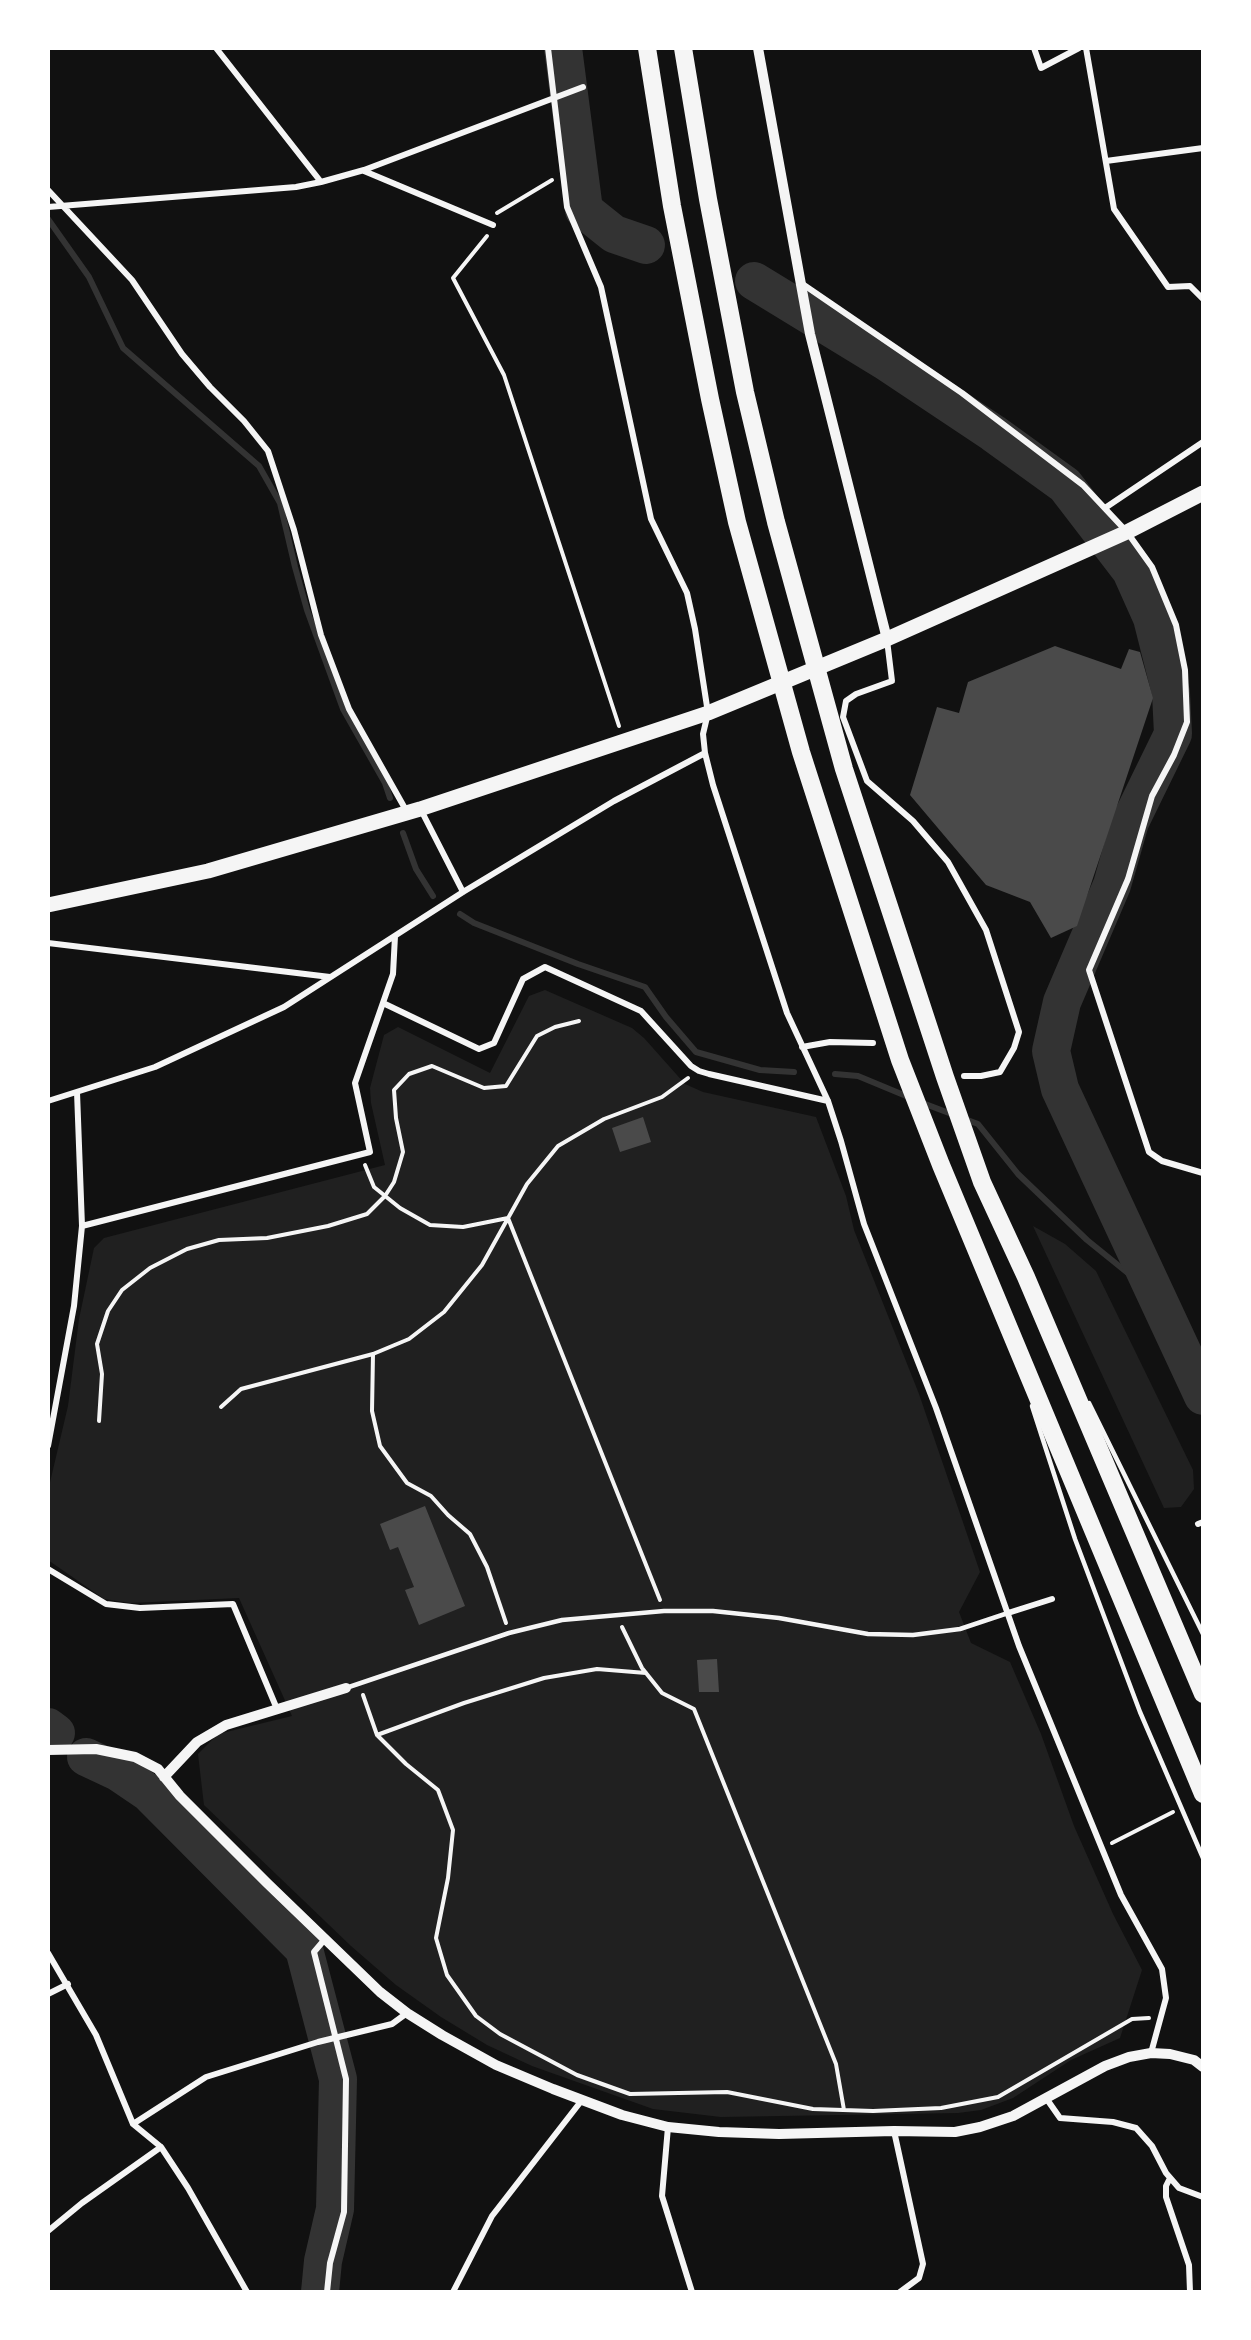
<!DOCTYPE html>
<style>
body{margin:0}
#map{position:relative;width:1251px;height:2340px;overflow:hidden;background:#111;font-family:"Noto Sans",sans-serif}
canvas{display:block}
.frame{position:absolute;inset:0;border:50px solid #fff;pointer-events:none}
</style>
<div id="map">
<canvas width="1251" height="2340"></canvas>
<div class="frame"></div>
</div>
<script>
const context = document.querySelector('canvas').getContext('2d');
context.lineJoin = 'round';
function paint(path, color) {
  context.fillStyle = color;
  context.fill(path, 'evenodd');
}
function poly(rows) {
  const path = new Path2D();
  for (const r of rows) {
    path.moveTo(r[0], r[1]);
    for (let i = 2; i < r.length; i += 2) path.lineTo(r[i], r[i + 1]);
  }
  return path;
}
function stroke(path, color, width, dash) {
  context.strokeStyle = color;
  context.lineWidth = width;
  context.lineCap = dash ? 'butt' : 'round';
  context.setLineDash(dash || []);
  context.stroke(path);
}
paint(poly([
 [545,990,632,1028,644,1038,685,1084,703,1092,816,1117,846,1196,854,1230,919,1394,980,1572,959,1612,971,1643,1010,1662,1041,1734,1074,1826,1113,1914,1142,1970,1120,2038,1071,2060,1013,2098,981,2110,958,2113,721,2117,653,2109,532,2066,487,2045,441,2017,396,1985,351,1946,204,1805,198,1754,218,1734,292,1716,239,1598,131,1603,104,1599,48,1560,48,1491,68,1406,79,1319,94,1248,104,1238,385,1165,371,1103,370,1088,384,1035,398,1027,490,1073,529,996],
 [1033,1226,1065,1244,1096,1271,1193,1470,1194,1489,1181,1507,1164,1508]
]), '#202020');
stroke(poly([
 [48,219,89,277,123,348,259,466,280,503,295,567,307,610,343,709,385,783,390,798],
 [403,833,416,869,433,896],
 [460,914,474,923,578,964,645,987,666,1017,696,1052,760,1070,794,1072],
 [835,1074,858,1076,911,1098],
 [920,1102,978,1124,1018,1174,1087,1240,1155,1295]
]), '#333', 6);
stroke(poly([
 [563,48,584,210,614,234,646,245],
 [754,281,885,361,993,433,1065,485,1131,571,1152,618,1171,693,1173,734,1130,822,1112,885,1062,1002,1051,1051,1060,1089,1203,1396],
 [48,1727,56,1733],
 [86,1757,118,1772,149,1793,304,1949,338,2079,335,2209,323,2261,320,2292]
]), '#333', 38);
paint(poly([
 [1055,646,1121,669,1129,649,1140,652,1153,698,1077,926,1051,938,1030,902,986,885,910,795,937,707,959,713,968,682],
 [643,1117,651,1142,620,1152,612,1128],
 [425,1506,465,1606,419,1625,405,1590,414,1587,398,1547,390,1550,380,1524],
 [717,1659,719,1692,699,1692,697,1660]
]), '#4a4a4a');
stroke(poly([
 [497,213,552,180],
 [487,236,453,278,504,375,619,726],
 [365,1165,374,1187,400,1208,430,1225,463,1227,508,1218,660,1600],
 [373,1354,372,1411,380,1446,407,1483,431,1496,448,1515,470,1534,487,1567,506,1623],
 [221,1407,241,1389,373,1354,409,1339,444,1312,482,1265,527,1184,558,1146,604,1119,662,1097,688,1078],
 [99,1421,102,1374,97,1344,108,1311,122,1290,150,1268,187,1249,219,1240,267,1238,328,1226,367,1214,385,1196,394,1182,403,1152,396,1118,394,1090,409,1074,432,1066,484,1088,506,1086,537,1036,555,1027,579,1021],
 [622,1627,642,1668,662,1693,694,1709,836,2064,844,2110],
 [363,1695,377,1735,406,1764,438,1790,453,1830,448,1878,436,1938,447,1975,476,2016,500,2034,577,2075,630,2094,727,2092,813,2109,873,2111,941,2108,998,2097,1132,2019,1149,2018],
 [377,1735,464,1703,544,1678,597,1669,646,1673],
 [1112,1843,1173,1812]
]), '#f5f5f5', 4);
stroke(poly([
 [1089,1403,1203,1634],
 [1032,1406,1075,1539,1140,1712,1203,1858],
 [346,1688,509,1633,562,1620,664,1611,713,1611,779,1618,868,1634,913,1635,960,1629,1008,1613]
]), '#f5f5f5', 4.5);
stroke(poly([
 [216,48,321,182],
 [548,48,567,207,601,287,651,519,687,593,695,629,708,713,703,734,705,753,713,785,787,1013,828,1101,841,1141,864,1224,936,1408,1019,1646,1121,1895,1162,1969,1166,1998,1151,2053],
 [1034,48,1041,68,1079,48],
 [1086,48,1114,209,1168,287,1190,286,1203,299],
 [1106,161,1203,148],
 [364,171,493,225],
 [48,190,132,280,182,354,210,387,244,421,268,451,294,530,321,635,349,709,407,812],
 [48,207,296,187,321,182,364,170,583,87],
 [801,283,962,393,1083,485,1127,532,1152,567,1176,625,1185,670,1187,722,1174,755,1152,796,1128,879,1089,970,1149,1152,1162,1161,1203,1173],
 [1105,508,1203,442],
 [887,640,892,681,856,694,846,701,843,717,867,781,913,821,948,862,986,930,1019,1032,1014,1048,1000,1072,981,1076,964,1076],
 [421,810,463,892],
 [48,943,330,977],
 [383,1003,479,1049,494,1043,523,979,545,967,641,1011,691,1066,699,1071,709,1074,828,1101],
 [802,1047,830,1042,873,1043],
 [48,1101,155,1067,284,1007,463,892,614,801,705,753],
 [82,1226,370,1152,355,1083,393,974,395,936],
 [48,1446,74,1306,82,1226,77,1092],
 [1198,1524,1203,1522],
 [48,1569,106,1604,140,1608,233,1604,277,1709],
 [1008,1613,1052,1599],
 [325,1939,314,1952,346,2079,344,2212,330,2263,327,2292],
 [48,1953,96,2035,133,2124,161,2147,188,2188,247,2292],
 [48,1994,68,1984],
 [1046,2098,1060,2118,1113,2122,1136,2128,1152,2146,1166,2173,1179,2188,1203,2197],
 [133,2124,206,2077,318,2042,392,2024,407,2013],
 [668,2127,662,2196,692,2292],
 [894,2131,923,2264,919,2278,900,2292],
 [1170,2178,1166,2186,1166,2197,1189,2265,1190,2292],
 [48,2231,82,2203,161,2147],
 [453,2292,492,2216,582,2100]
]), '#f5f5f5', 6);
stroke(poly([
 [758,48,810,334,887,639],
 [48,1750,96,1749,135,1757,158,1769,180,1796,267,1883,380,1992,407,2013,442,2035,496,2065,553,2089,622,2115,668,2127,719,2132,779,2134,894,2131,955,2132,980,2127,1013,2116,1105,2066,1129,2057,1151,2053,1170,2054,1194,2060,1203,2067],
 [164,1777,197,1742,226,1725,346,1688]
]), '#f5f5f5', 10);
stroke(poly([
 [48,905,208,871,420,809,708,713,887,639,1127,532,1203,493]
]), '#f5f5f5', 15);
stroke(poly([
 [647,48,672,206,710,399,737,522,801,752,900,1060,941,1165,1203,1794],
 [683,48,708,199,745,392,776,522,844,769,945,1077,982,1182,1026,1277,1203,1694]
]), '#f5f5f5', 18);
</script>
